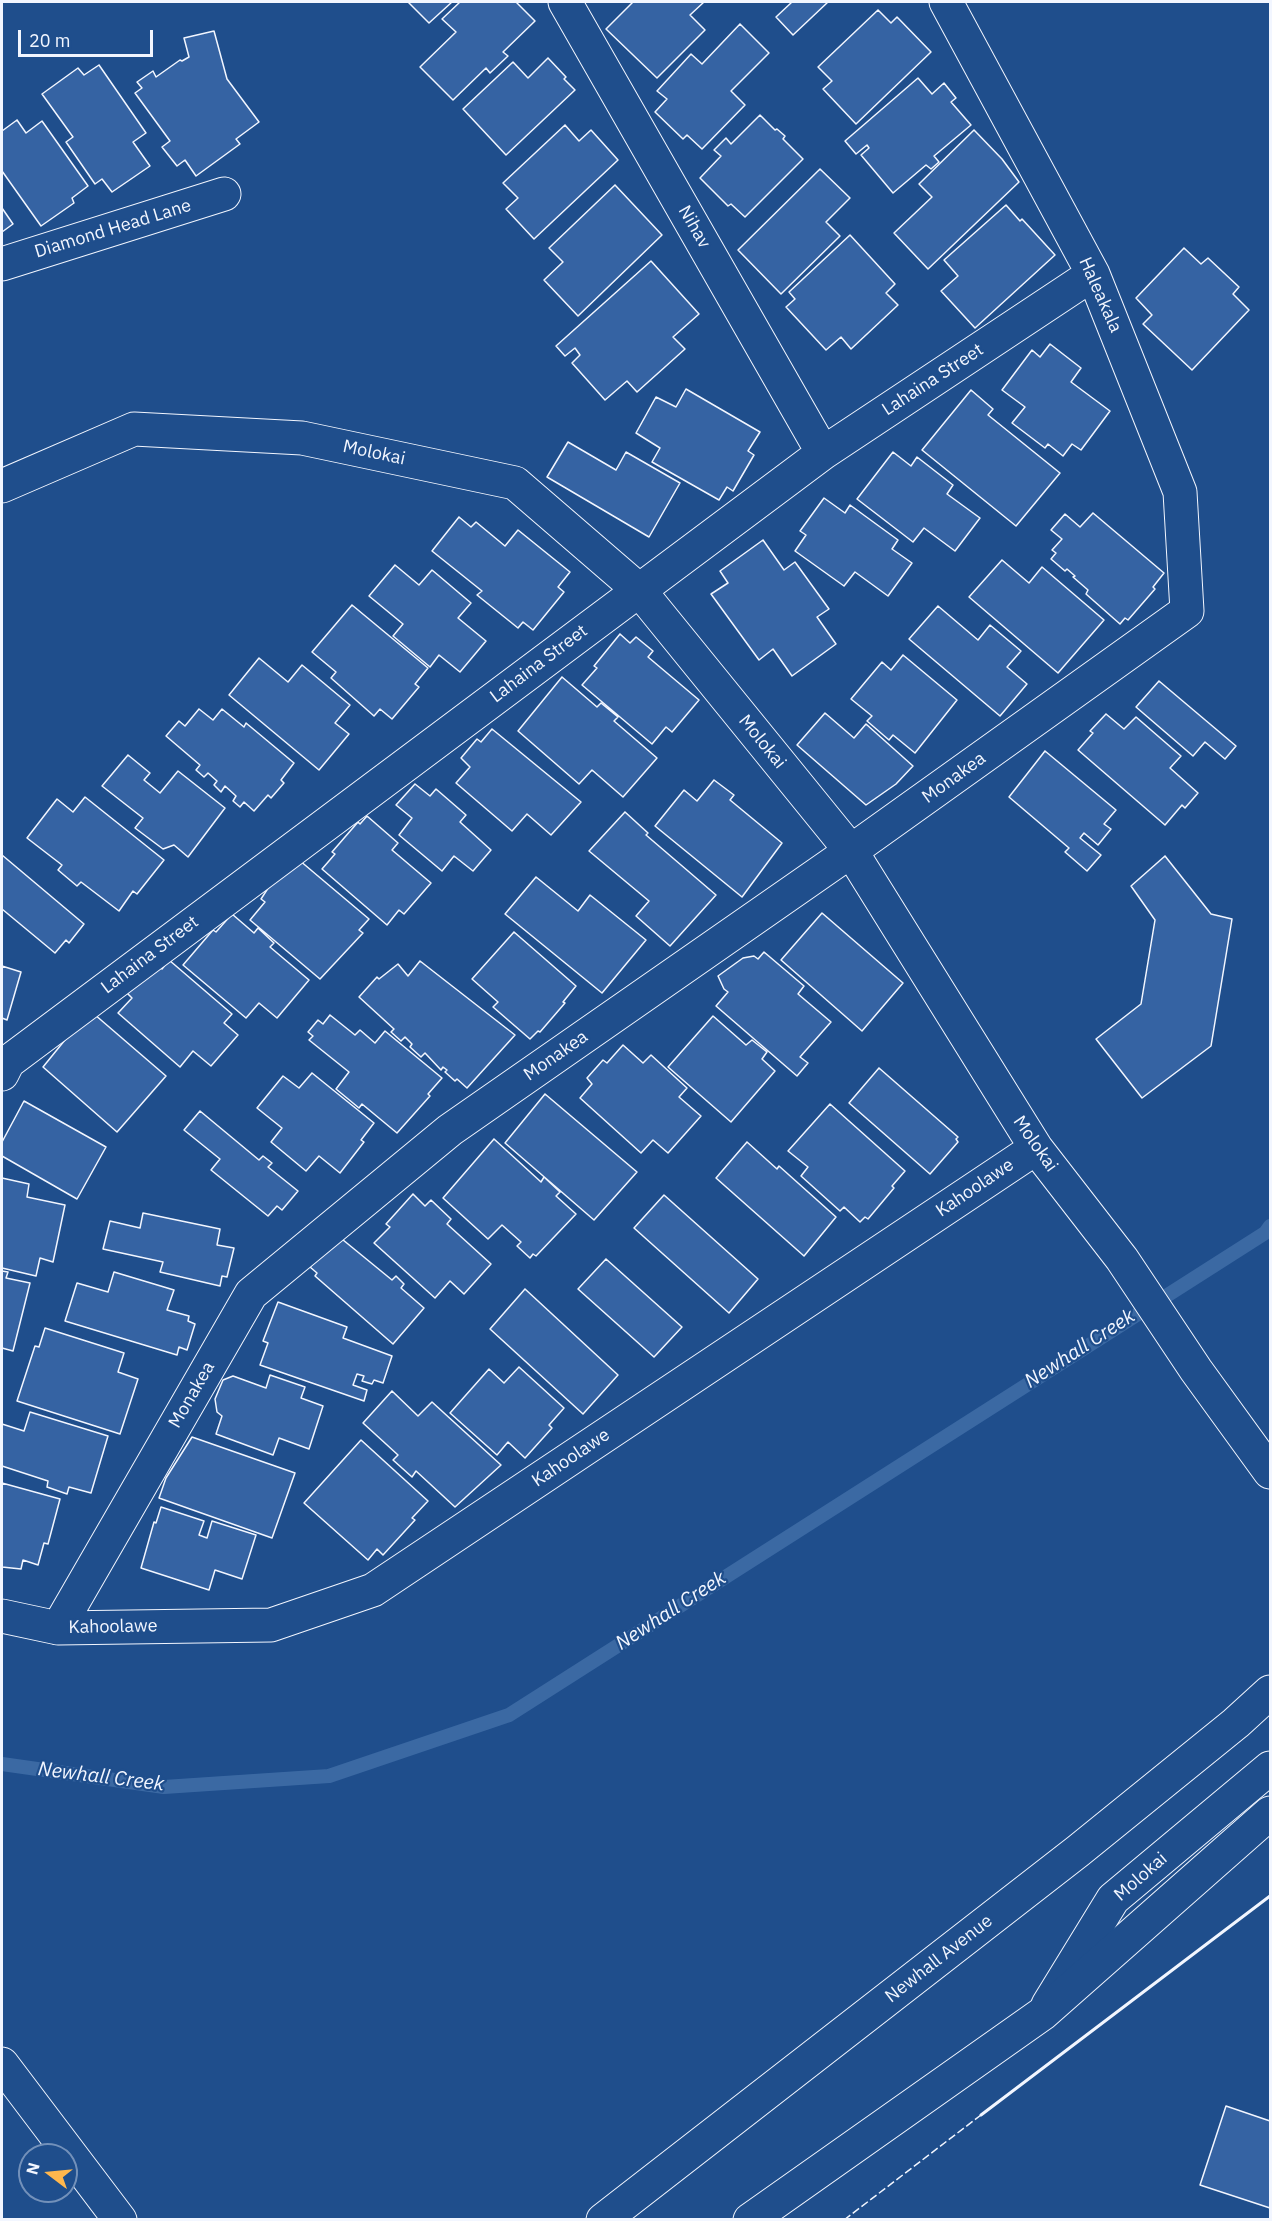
<!DOCTYPE html>
<style>
body{margin:0}
#map{position:relative;width:1272px;height:2221px;overflow:hidden;background:#1f4e8c;font-family:"IBM Plex Sans",sans-serif}
canvas{display:block}
.frame{position:absolute;inset:0;border:3px solid #f2f6ff;pointer-events:none}
.north{position:absolute;left:18px;top:2143px;width:60px;height:60px;box-sizing:border-box;background:#1f4e8c;border:2px solid #7391ba;border-radius:50%;rotate:286deg;font-size:16px;font-weight:700;line-height:24px;text-align:center;color:#f2f6ff}
.north::after{content:'';display:block;margin:auto;width:21px;height:27px;background:#ffb74d;clip-path:polygon(50% 0,100% 100%,50% 72%,0 100%)}
.scale{position:absolute;left:18px;top:30px;width:135px;height:27px;box-sizing:border-box;border:3px solid #f2f6ff;border-top:0;padding-left:8px;font-size:18px;line-height:21px;white-space:nowrap;color:#f2f6ff;-webkit-text-stroke:4px #1f4e8c;paint-order:stroke}
</style>
<div id="map">
<canvas width="1272" height="2221"></canvas>
<div class="frame"></div>
<div class="north">N</div>
<div class="scale">20 m</div>
</div>
<script>
const context = document.querySelector('canvas').getContext('2d');
context.lineJoin = 'round';
function poly(rows) {
  const path = new Path2D();
  for (const r of rows) {
    path.moveTo(r[0], r[1]);
    for (let i = 2; i < r.length; i += 2) path.lineTo(r[i], r[i + 1]);
  }
  return path;
}
function stroke(path, color, width, dash) {
  context.strokeStyle = color;
  context.lineWidth = width;
  context.lineCap = dash ? 'butt' : 'round';
  context.setLineDash(dash || []);
  context.stroke(path);
}
function paint(path, color) {
  context.fillStyle = color;
  context.fill(path, 'evenodd');
}
function drawText(font, color, halo, rows, align = 'center') {
  context.font = font + ' "IBM Plex Sans",sans-serif';
  context.lineWidth = 4.5;
  context.setLineDash([]);
  context.textBaseline = 'middle';
  context.strokeStyle = halo;
  context.fillStyle = color;
  for (const [text, x, y, turn = 0] of rows) {
    context.save();
    context.translate(x, y);
    context.rotate((+turn || 0) * Math.PI / 180);
    context.textAlign = isNaN(turn) ? turn : align;
    if (halo) context.strokeText(text, 0, 0);
    context.fillText(text, 0, 0);
    context.restore();
  }
}
stroke(poly([
 [2,1764,164,1787,329,1776,509,1715,1265,1233,1270,1226]
]), '#3b69a3', 14);
const building = poly([
 [408,2,452,2,429,23,408,2],
 [460,2,516,2,535,21,503,52,508,56,490,73,486,68,453,100,420,67,456,32,442,19,460,2],
 [633,2,704,2,690,15,705,30,657,78,606,29,633,2],
 [792,2,828,2,793,35,776,17,792,2],
 [878,10,891,23,897,17,931,52,856,124,823,89,832,81,818,67,878,10],
 [740,24,769,53,731,91,745,105,702,149,687,135,683,139,655,112,667,99,657,91,691,54,702,64,740,24],
 [214,31,227,79,259,122,236,139,240,144,196,176,185,160,177,166,162,147,170,141,135,93,142,88,137,82,153,71,156,77,180,60,182,61,189,57,184,38,214,31],
 [548,58,566,77,564,79,575,90,506,155,463,109,513,62,528,78,548,58],
 [99,65,146,133,133,142,150,166,112,192,102,179,95,184,66,142,73,137,42,94,78,68,84,75,99,65],
 [918,78,932,94,944,83,956,98,951,102,971,125,934,156,939,162,931,169,926,165,893,193,861,155,869,148,867,145,856,154,845,141,918,78],
 [760,115,775,130,777,129,785,136,783,139,803,159,745,217,731,204,728,206,700,178,721,156,714,150,726,138,731,144,760,115],
 [17,120,26,133,42,121,88,186,72,198,74,203,41,226,2,171,2,131,17,120],
 [565,125,579,141,591,130,618,160,534,239,506,209,518,198,503,183,565,125],
 [974,130,1002,159,1019,182,928,269,894,233,932,197,919,184,974,130],
 [820,169,850,198,826,222,840,236,781,294,738,250,820,169],
 [615,185,662,235,578,316,544,280,563,262,549,248,615,185],
 [1006,205,1020,221,1022,219,1055,255,975,328,941,291,958,276,944,260,1006,205],
 [2,208,13,224,2,232,2,208],
 [850,235,895,284,886,293,898,305,851,349,841,337,826,350,786,307,795,299,789,292,850,235],
 [1184,248,1201,264,1208,258,1239,287,1233,294,1249,310,1192,370,1143,324,1152,315,1136,298,1184,248],
 [651,261,699,314,673,337,685,349,637,392,627,381,605,400,572,363,580,355,575,348,565,356,556,346,651,261],
 [1050,344,1081,368,1071,382,1110,411,1081,450,1072,444,1063,456,1048,444,1045,448,1012,423,1025,407,1002,390,1032,350,1040,357,1050,344],
 [686,389,760,432,748,451,754,455,733,491,727,487,719,500,652,462,660,448,636,433,656,397,676,407,686,389],
 [971,390,993,409,988,415,1060,473,1016,526,922,450,971,390],
 [568,442,616,470,626,452,680,483,649,537,547,477,568,442],
 [893,452,911,466,917,457,953,485,947,494,980,518,955,551,924,528,913,542,857,499,893,452],
 [824,498,845,513,850,505,898,540,892,549,912,563,888,596,855,572,844,586,795,551,806,535,800,531,824,498],
 [1093,513,1164,573,1153,587,1155,589,1128,620,1125,618,1120,624,1086,594,1088,590,1073,577,1075,576,1067,569,1065,571,1051,559,1056,553,1052,550,1062,539,1051,530,1065,514,1080,527,1093,513],
 [459,517,471,527,476,522,505,546,518,530,570,572,558,587,564,592,533,630,523,622,518,628,477,595,482,591,432,551,459,517],
 [763,540,784,570,795,562,829,609,817,617,836,644,792,676,773,649,759,660,711,594,728,583,720,571,763,540],
 [1002,560,1029,583,1042,567,1104,620,1058,673,969,597,1002,560],
 [395,565,419,585,432,570,471,603,458,618,486,641,460,672,439,655,430,667,393,636,403,624,369,596,395,565],
 [352,605,428,668,415,684,419,687,392,719,380,709,374,716,331,678,336,672,312,652,352,605],
 [938,606,978,640,990,625,1021,651,1007,667,1027,684,1000,716,909,639,938,606],
 [620,634,630,643,636,637,653,651,648,657,699,700,672,732,666,727,652,744,582,685,597,668,594,666,620,634],
 [903,655,957,700,915,753,893,735,889,740,867,721,872,716,851,699,882,662,891,670,903,655],
 [259,658,288,682,302,665,350,705,335,723,349,734,319,770,229,695,259,658],
 [562,677,597,707,601,703,618,717,614,721,657,758,623,797,592,770,579,784,518,731,562,677],
 [1159,681,1236,746,1225,759,1205,742,1193,756,1136,707,1159,681],
 [199,709,213,720,222,709,244,727,246,723,294,763,281,780,284,783,271,798,268,795,254,811,244,802,240,807,233,801,236,796,225,786,221,792,214,785,217,781,208,773,204,777,196,770,200,765,166,736,179,721,185,726,199,709],
 [825,713,854,738,866,724,913,766,896,784,866,805,797,745,825,713],
 [1106,714,1124,729,1136,717,1181,756,1170,768,1198,793,1185,808,1182,805,1165,825,1078,750,1093,733,1090,731,1106,714],
 [492,729,581,802,551,835,527,814,512,831,456,783,470,767,461,758,477,739,481,742,492,729],
 [1045,751,1116,810,1104,824,1111,829,1098,845,1084,833,1080,838,1101,855,1087,871,1065,852,1069,848,1009,797,1045,751],
 [128,755,150,773,144,780,160,793,178,771,225,808,188,857,174,845,163,849,135,828,143,818,102,786,128,755],
 [714,780,734,795,730,800,782,843,742,897,655,826,684,790,697,801,714,780],
 [415,784,430,796,436,789,466,815,460,822,491,850,473,871,454,856,442,871,399,835,412,818,396,805,415,784],
 [85,797,164,860,137,894,133,891,119,911,81,882,77,886,58,870,62,865,27,838,57,799,73,812,85,797],
 [625,812,648,833,646,835,716,895,670,946,636,916,649,901,589,851,625,812],
 [367,816,398,843,392,850,431,883,404,914,399,910,387,925,322,869,335,854,332,852,358,822,360,824,367,816],
 [2,855,84,924,69,943,66,940,55,953,2,909,2,855],
 [1165,856,1211,914,1232,919,1211,1046,1142,1098,1096,1039,1141,1004,1155,920,1131,886,1165,856],
 [299,860,369,919,359,930,363,933,320,979,250,920,265,902,261,899,274,879,299,860],
 [536,877,578,911,590,895,646,940,602,993,505,914,536,877],
 [822,913,903,983,862,1031,781,960,822,913],
 [232,914,254,933,258,928,274,943,270,947,309,980,277,1018,259,1003,246,1018,183,965,213,930,216,932,232,914],
 [514,932,576,986,563,1002,565,1003,540,1032,538,1031,530,1039,493,1007,498,1002,472,979,514,932],
 [764,952,804,986,798,994,831,1022,800,1057,808,1063,797,1076,716,1006,728,992,724,989,718,976,743,958,754,956,758,959,764,952],
 [169,960,232,1014,224,1023,238,1035,211,1066,193,1051,180,1067,118,1013,132,998,127,993,154,962,162,969,169,960],
 [420,961,515,1035,467,1088,457,1079,455,1081,445,1072,447,1070,443,1067,441,1070,425,1053,421,1057,410,1047,412,1044,405,1037,401,1041,391,1032,394,1029,359,997,377,977,379,979,398,964,408,976,420,961],
 [2,966,21,972,7,1020,2,1018,2,966],
 [94,1014,166,1076,117,1132,43,1067,82,1019,94,1014],
 [330,1015,355,1035,360,1030,375,1043,385,1031,442,1078,428,1094,430,1096,397,1133,362,1104,359,1108,336,1089,349,1072,309,1040,313,1036,308,1032,318,1020,323,1024,330,1015],
 [713,1016,746,1045,752,1040,767,1052,762,1059,775,1071,731,1122,668,1067,713,1016],
 [623,1045,643,1063,651,1055,687,1088,679,1097,701,1116,668,1153,653,1140,641,1153,580,1098,592,1084,587,1078,603,1060,607,1063,623,1045],
 [879,1068,958,1137,956,1139,958,1142,930,1174,849,1103,879,1068],
 [312,1073,374,1123,361,1140,364,1142,340,1173,319,1156,306,1171,271,1142,282,1128,257,1108,283,1076,299,1088,312,1073],
 [545,1094,637,1172,594,1220,505,1143,545,1094],
 [24,1101,106,1147,77,1199,2,1156,2,1142,24,1101],
 [830,1104,905,1171,892,1186,894,1188,868,1219,865,1217,860,1222,844,1207,840,1211,801,1176,808,1167,788,1151,830,1104],
 [200,1111,259,1160,263,1156,272,1163,268,1167,298,1191,282,1210,277,1206,268,1216,211,1170,220,1159,184,1130,200,1111],
 [494,1139,541,1182,544,1177,560,1192,556,1196,576,1214,536,1256,533,1254,530,1258,517,1246,521,1242,502,1225,488,1239,443,1198,494,1139],
 [747,1142,777,1169,779,1166,836,1217,804,1256,716,1178,747,1142],
 [2,1178,29,1184,27,1197,65,1205,53,1262,40,1258,36,1276,2,1268,2,1178],
 [413,1194,425,1206,431,1200,451,1219,447,1224,491,1264,464,1294,450,1281,435,1298,374,1243,390,1227,386,1224,413,1194],
 [664,1195,758,1279,729,1313,634,1228,664,1195],
 [143,1213,220,1229,217,1245,234,1248,227,1277,222,1276,220,1286,160,1272,163,1262,103,1249,110,1221,140,1228,143,1213],
 [337,1235,392,1280,396,1276,404,1284,401,1288,424,1308,393,1344,315,1276,317,1273,310,1267,337,1235],
 [606,1259,682,1327,654,1357,578,1289,606,1259],
 [2,1271,8,1272,6,1278,30,1283,13,1351,2,1348,2,1271],
 [114,1272,174,1290,167,1310,189,1316,188,1321,195,1324,187,1350,179,1347,177,1355,65,1321,77,1283,108,1292,114,1272],
 [525,1289,618,1375,583,1414,490,1329,525,1289],
 [278,1302,347,1327,343,1338,392,1356,383,1383,374,1380,372,1384,362,1381,364,1376,357,1374,353,1385,367,1390,364,1401,260,1365,268,1343,263,1341,278,1302],
 [45,1328,124,1353,118,1372,138,1379,120,1434,17,1401,35,1346,39,1347,45,1328],
 [519,1367,564,1408,549,1425,552,1428,525,1458,508,1442,497,1455,450,1413,489,1369,504,1383,519,1367],
 [270,1375,305,1387,301,1398,323,1406,309,1449,279,1438,273,1455,216,1434,222,1416,217,1412,215,1399,223,1380,233,1376,266,1388,270,1375],
 [392,1391,418,1416,432,1402,501,1465,455,1507,416,1471,412,1477,393,1460,398,1455,363,1423,392,1391],
 [30,1412,108,1436,91,1493,69,1487,67,1494,47,1487,48,1481,2,1466,2,1424,24,1431,30,1412],
 [192,1437,295,1473,272,1538,159,1498,166,1478,192,1437],
 [361,1440,428,1501,412,1518,415,1520,383,1555,377,1549,368,1560,304,1503,361,1440],
 [2,1483,60,1499,48,1544,44,1543,38,1565,23,1560,21,1569,2,1567,2,1483],
 [161,1507,204,1521,199,1535,207,1538,212,1521,256,1535,242,1579,215,1570,209,1590,141,1568,154,1522,156,1523,161,1507],
 [1226,2106,1270,2121,1270,2208,1200,2185,1226,2106]
]);
paint(building, '#3563a3');
stroke(building, '#f2f6ff', 1.5);
const street = poly([
 [565,2,823,453],
 [2,264,224,194],
 [2,486,134,429,302,438,515,483,639,590,851,851,1036,1148,1122,1259,1196,1370,1270,1472],
 [2,1074,8,1062,823,453,1093,274],
 [2,1616,58,1628,271,1625,373,1590,1036,1148],
 [58,1628,251,1294,450,1130,851,851,1187,611,1180,492,1093,274,946,2],
 [1048,2005,1113,1899,1270,1768],
 [2,2064,120,2220]
]);
const primary = poly([
 [603,2220,1078,1851,1236,1723,1270,1692],
 [750,2220,1042,2014,1270,1813]
]);
stroke(street, '#f2f6ff', 35);
stroke(primary, '#f2f6ff', 35);
stroke(street, '#1f4e8c', 33);
stroke(primary, '#1f4e8c', 33);
stroke(poly([
 [844,2220,981,2115]
]), '#f2f6ff', 1.5, [8, 3]);
stroke(poly([
 [981,2115,1270,1896]
]), '#f2f6ff', 3);
drawText('18px', '#f2f6ff', '#1f4e8c', [
 ["Nihav",694,227,60],
 ["Diamond Head Lane",113,229,-17],
 ["Haleakala",1100,295,66],
 ["Lahaina Street",933,380,-33],
 ["Molokai",374,453,12],
 ["Lahaina Street",539,664,-37],
 ["Molokai",762,742,51],
 ["Monakea",954,778,-36],
 ["Lahaina Street",150,955,-37],
 ["Monakea",556,1056,-35],
 ["Molokai",1035,1144,55],
 ["Kahoolawe",975,1188,-34],
 ["Monakea",192,1395,-60],
 ["Kahoolawe",571,1458,-34],
 ["Kahoolawe",113,1627,-1],
 ["Molokai",1141,1877,-41],
 ["Newhall Avenue",939,1959,-38]
]);
drawText('italic 20px', '#f2f6ff', '#1f4e8c', [
 ["Newhall Creek",1080,1349,-33],
 ["Newhall Creek",671,1611,-33],
 ["Newhall Creek",101,1777,7]
]);
</script>
